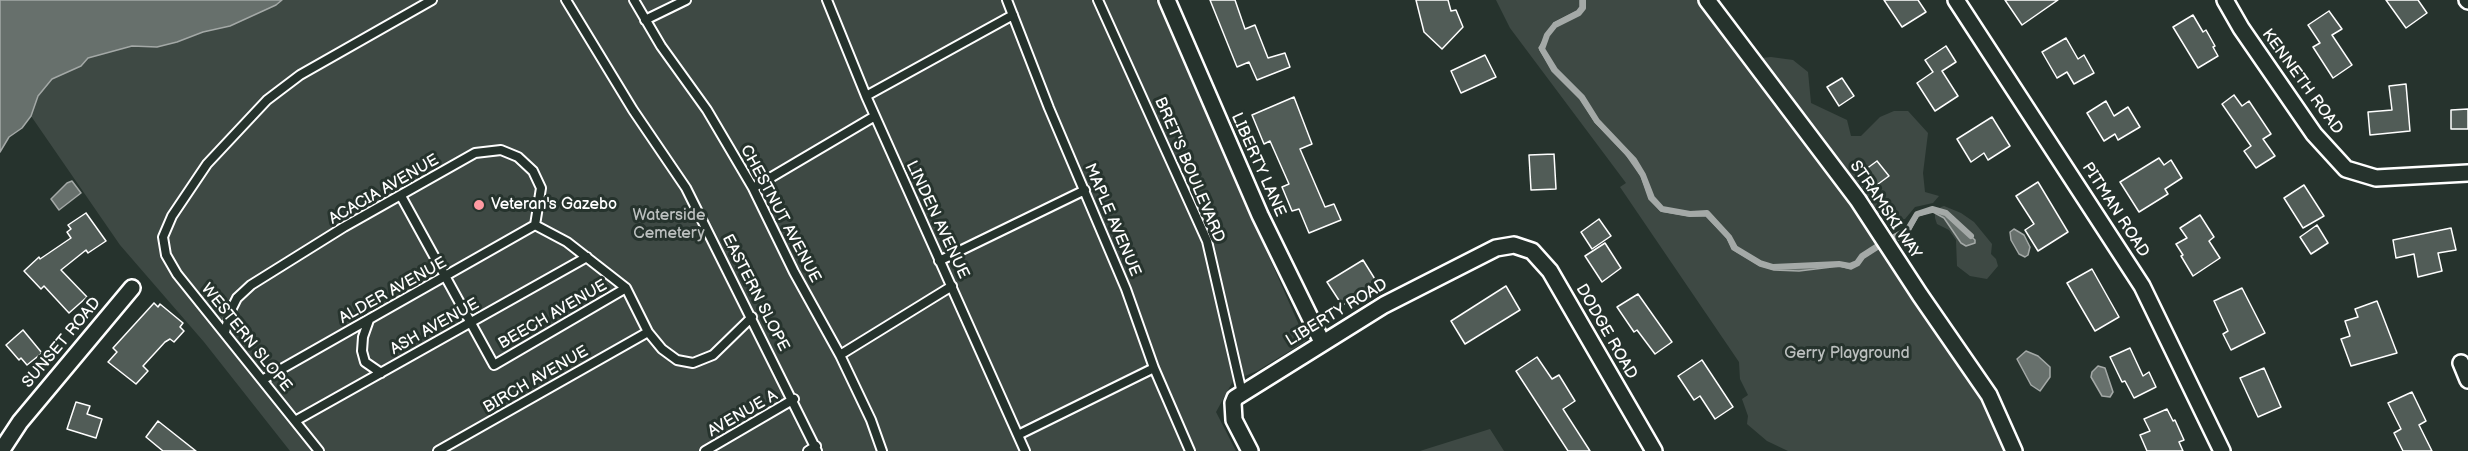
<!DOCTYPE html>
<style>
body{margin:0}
canvas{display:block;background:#26332d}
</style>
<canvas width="2468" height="451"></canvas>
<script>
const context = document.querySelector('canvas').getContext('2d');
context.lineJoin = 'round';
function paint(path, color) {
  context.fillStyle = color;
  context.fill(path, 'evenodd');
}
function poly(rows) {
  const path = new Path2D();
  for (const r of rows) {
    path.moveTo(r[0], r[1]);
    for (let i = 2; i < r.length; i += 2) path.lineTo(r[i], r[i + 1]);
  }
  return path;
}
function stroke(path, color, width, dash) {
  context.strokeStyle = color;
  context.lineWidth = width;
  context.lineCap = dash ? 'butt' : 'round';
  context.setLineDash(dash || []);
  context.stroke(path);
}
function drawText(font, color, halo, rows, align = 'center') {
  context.font = font + ' "Balsamiq Sans",sans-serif';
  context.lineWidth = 6;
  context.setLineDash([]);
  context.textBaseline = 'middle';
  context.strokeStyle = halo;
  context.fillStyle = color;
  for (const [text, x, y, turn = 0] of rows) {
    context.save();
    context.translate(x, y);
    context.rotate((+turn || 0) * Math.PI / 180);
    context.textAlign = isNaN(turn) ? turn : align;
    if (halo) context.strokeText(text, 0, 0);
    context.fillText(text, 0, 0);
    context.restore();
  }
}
paint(poly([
 [282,0,1156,0,1306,341,1257,371,1233,381,1216,412,1236,451,290,451,204,342,120,245,31,116,38,96,52,79,87,58,132,46,157,47,177,42,203,32,230,26,276,5],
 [1496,0,1707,0,1756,66,1762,58,1771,57,1793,60,1808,72,1811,103,1847,120,1851,136,1861,136,1880,117,1894,111,1908,111,1928,133,1923,173,1925,192,1939,196,1933,203,1915,207,1905,219,1894,222,1886,222,1874,209,1861,186,1842,167,2018,440,2023,451,1788,451,1767,441,1747,424,1748,416,1742,399,1748,395,1740,379,1739,362,1620,187,1626,183,1510,28],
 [1944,206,1961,213,1974,222,1992,244,1991,254,1996,259,1998,266,1987,279,1970,276,1957,266,1956,240,1949,230,1937,224,1935,218,1935,213,1941,207],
 [1490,429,1504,451,1420,451]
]), '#3e4944');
const water = poly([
 [0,0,282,0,276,5,230,26,203,32,177,42,157,47,132,46,88,58,81,66,52,79,38,96,31,116,22,128,9,137,0,152,0,0],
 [1580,0,1583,0,1583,8,1568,20,1555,25,1547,35,1542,49,1555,70,1582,97,1597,121,1634,160,1643,175,1652,198,1662,209,1690,214,1707,213,1729,237,1735,248,1760,263,1773,267,1839,264,1850,266,1857,263,1862,257,1876,247,1878,249,1864,258,1859,265,1851,269,1840,266,1799,271,1774,270,1760,266,1732,249,1727,238,1706,216,1690,216,1661,211,1649,199,1641,176,1625,153,1595,122,1580,99,1552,71,1539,48,1554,23,1577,11,1580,7,1580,0],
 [72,181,81,193,59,210,51,199,67,183,72,181],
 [1931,209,1946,213,1975,240,1975,243,1966,246,1961,243,1944,218,1933,212,1918,216,1910,231,1899,240,1894,237,1908,229,1917,214,1931,209],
 [2014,229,2024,235,2030,247,2028,255,2025,257,2019,254,2011,240,2010,232,2014,229],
 [2026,351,2038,356,2050,367,2050,377,2040,391,2031,385,2017,359,2026,351],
 [2098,366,2105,368,2113,392,2110,397,2102,396,2091,377,2092,372,2098,366]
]);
paint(water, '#67706c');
stroke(water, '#a4a9a7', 1.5);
stroke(poly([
 [1583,0,1583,8,1579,13,1555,25,1547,35,1542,49,1555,70,1582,97,1597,121,1634,160,1643,175,1652,198,1662,209,1690,214,1707,213,1729,237,1735,248,1760,263,1773,267,1839,264,1850,266,1857,263,1862,256,1876,247],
 [1894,237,1908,229,1917,214,1932,209,1946,213,1971,236]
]), '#a4a9a7', 6);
const building = poly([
 [1210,0,1235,0,1245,29,1255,25,1268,58,1285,53,1290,67,1257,80,1249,62,1237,67,1210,0],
 [1416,0,1448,0,1451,11,1456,10,1463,27,1442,49,1424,32,1416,0],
 [1884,0,1918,0,1926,12,1902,27,1884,0],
 [2005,0,2058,0,2022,25,2005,0],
 [2386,0,2418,0,2427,13,2406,28,2386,0],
 [2329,11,2342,29,2332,35,2352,65,2333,78,2313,47,2320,43,2308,25,2329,11],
 [2193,15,2203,32,2206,30,2215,46,2213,47,2218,56,2198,68,2173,27,2193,15],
 [2066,38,2078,59,2084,55,2094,73,2074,84,2067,72,2057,78,2042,52,2066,38],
 [1946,46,1956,62,1942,71,1958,96,1935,111,1917,83,1933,72,1925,60,1946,46],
 [1485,55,1496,77,1461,93,1451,71,1485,55],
 [1842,78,1854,96,1839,106,1827,87,1842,78],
 [2406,84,2410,131,2370,135,2368,112,2392,110,2389,86,2406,84],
 [2234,95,2242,106,2249,101,2271,134,2263,139,2275,156,2256,168,2244,151,2251,146,2222,104,2234,95],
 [1294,97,1312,144,1300,149,1325,207,1334,204,1341,220,1309,233,1299,209,1292,211,1282,187,1289,184,1270,141,1264,144,1252,115,1294,97],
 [2106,101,2114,116,2128,107,2140,127,2118,140,2115,134,2104,141,2087,113,2106,101],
 [2468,109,2468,129,2451,129,2451,110,2468,109],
 [1992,117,2010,146,1988,160,1984,153,1971,162,1957,139,1992,117],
 [1554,154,1556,189,1531,190,1529,155,1554,154],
 [2159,158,2164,165,2171,160,2182,178,2165,189,2168,194,2139,212,2120,182,2159,158],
 [1877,161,1889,176,1874,187,1862,172,1877,161],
 [2038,182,2068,232,2038,251,2025,230,2034,224,2016,196,2038,182],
 [2304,185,2324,216,2303,228,2284,198,2304,185],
 [86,213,106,241,88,253,86,250,61,270,87,297,69,313,44,286,41,289,24,271,39,257,40,259,71,238,67,232,71,229,68,225,86,213],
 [2200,215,2214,237,2209,241,2220,258,2193,276,2181,256,2183,255,2176,244,2187,238,2180,228,2200,215],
 [1599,219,1611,236,1592,249,1581,232,1599,219],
 [2317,225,2328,243,2311,254,2300,237,2317,225],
 [2451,228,2456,250,2438,253,2442,271,2418,277,2414,254,2396,258,2393,240,2451,228],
 [1605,243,1621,268,1602,282,1585,256,1605,243],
 [1363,260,1378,284,1342,305,1327,282,1363,260],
 [2092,269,2119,317,2095,331,2067,283,2092,269],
 [1506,286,1520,310,1465,344,1451,321,1506,286],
 [2242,288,2265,333,2231,350,2223,334,2228,331,2214,301,2242,288],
 [1638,294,1672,342,1655,354,1637,330,1634,332,1617,307,1638,294],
 [2377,301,2397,353,2351,366,2341,339,2350,336,2345,321,2358,317,2355,309,2377,301],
 [154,303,158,307,160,304,183,323,180,327,184,331,174,342,170,339,165,342,143,366,148,371,136,384,108,362,117,352,113,348,154,303],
 [23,330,42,353,27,365,21,358,19,360,6,345,23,330],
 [2130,348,2143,376,2149,372,2156,387,2134,398,2125,381,2122,382,2110,357,2130,348],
 [1537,357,1552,379,1559,375,1575,401,1563,409,1590,451,1568,451,1516,371,1537,357],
 [1702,360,1733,407,1715,419,1700,396,1694,400,1678,376,1702,360],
 [2264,368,2281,407,2258,417,2240,378,2264,368],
 [2412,392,2426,421,2419,425,2432,451,2403,451,2394,433,2401,429,2388,403,2412,392],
 [76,402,90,406,87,414,102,419,96,438,67,429,76,402],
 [2167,409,2173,421,2175,420,2184,440,2179,442,2183,451,2147,451,2140,435,2150,431,2144,419,2167,409],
 [158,421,196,451,163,451,146,437,158,421]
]);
paint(building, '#515c57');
stroke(building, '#fff', 1.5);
const lane = poly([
 [566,0,633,110,686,188,817,451],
 [634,0,661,46,707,110,753,188,794,272,840,355,871,420,882,451],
 [827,0,866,96,1025,451],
 [1007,0,1049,108,1126,289,1154,368,1190,451],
 [1098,0,1207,241,1242,393],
 [645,20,686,0],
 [866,96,1013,15],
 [753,188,875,116],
 [401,196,494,365,626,288],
 [535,225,567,242,626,288,648,332,662,349,677,360,693,363,713,355,752,317],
 [939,261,1085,190],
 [369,320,363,337,362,351,365,362,381,373],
 [225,332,231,310,237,298,251,285,344,227,475,153,501,150,518,157,533,171,541,188,535,225],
 [840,355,952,286],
 [262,380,535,225],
 [295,421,587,257],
 [1018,435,1154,368],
 [319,451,177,274,166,255,163,237,172,216,207,164,267,100,300,75,432,0],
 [438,451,648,332],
 [705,451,794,399],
 [808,451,816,446]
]);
const street = poly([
 [1167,0,1260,215,1322,342],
 [1707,0,1858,200,1920,295,1989,395,2014,451],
 [1956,0,2142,286,2222,451],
 [2225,0,2241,28,2314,134,2346,169,2376,178,2468,173],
 [2467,0,2468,1],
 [2461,363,2468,380],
 [1,451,20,422,132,288],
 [1250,451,1234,420,1233,403,1235,398,1384,305,1496,248,1514,245,1532,251,1550,271,1654,451]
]);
stroke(lane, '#fff', 12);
stroke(street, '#fff', 20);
stroke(lane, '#26332d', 8);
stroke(street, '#26332d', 15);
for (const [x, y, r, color] of [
 [479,205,6,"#ff9aa2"]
]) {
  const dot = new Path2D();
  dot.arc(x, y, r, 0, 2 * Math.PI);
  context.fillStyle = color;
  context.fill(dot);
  stroke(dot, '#26332d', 2);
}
drawText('16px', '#fff', '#26332d', [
 ["KENNETH ROAD",2302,82,54],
 ["LIBERTY LANE",1258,165,66],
 ["BRET'S BOULEVARD",1189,170,67],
 ["ACACIA AVENUE",384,190,-30],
 ["STRAMSKI WAY",1885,210,56],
 ["PITMAN ROAD",2115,210,57],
 ["CHESTNUT AVENUE",780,214,62],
 ["LINDEN AVENUE",937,220,65],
 ["MAPLE AVENUE",1112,220,67],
 ["ALDER AVENUE",393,291,-29],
 ["EASTERN SLOPE",755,293,63],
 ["LIBERTY ROAD",1337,313,-31],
 ["BEECH AVENUE",553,315,-30],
 ["ASH AVENUE",435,327,-29],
 ["DODGE ROAD",1606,332,60],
 ["WESTERN SLOPE",246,338,51],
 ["SUNSET ROAD",62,343,-50],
 ["BIRCH AVENUE",536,380,-30],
 ["AVENUE A",743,414,-30]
]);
drawText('16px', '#fff', '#26332d', [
 ["Veteran's Gazebo",491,205]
], 'left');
drawText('16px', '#bbbfbe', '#26332d', [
 ["Waterside",669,216],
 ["Cemetery",669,234],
 ["Gerry Playground",1847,354]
]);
</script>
